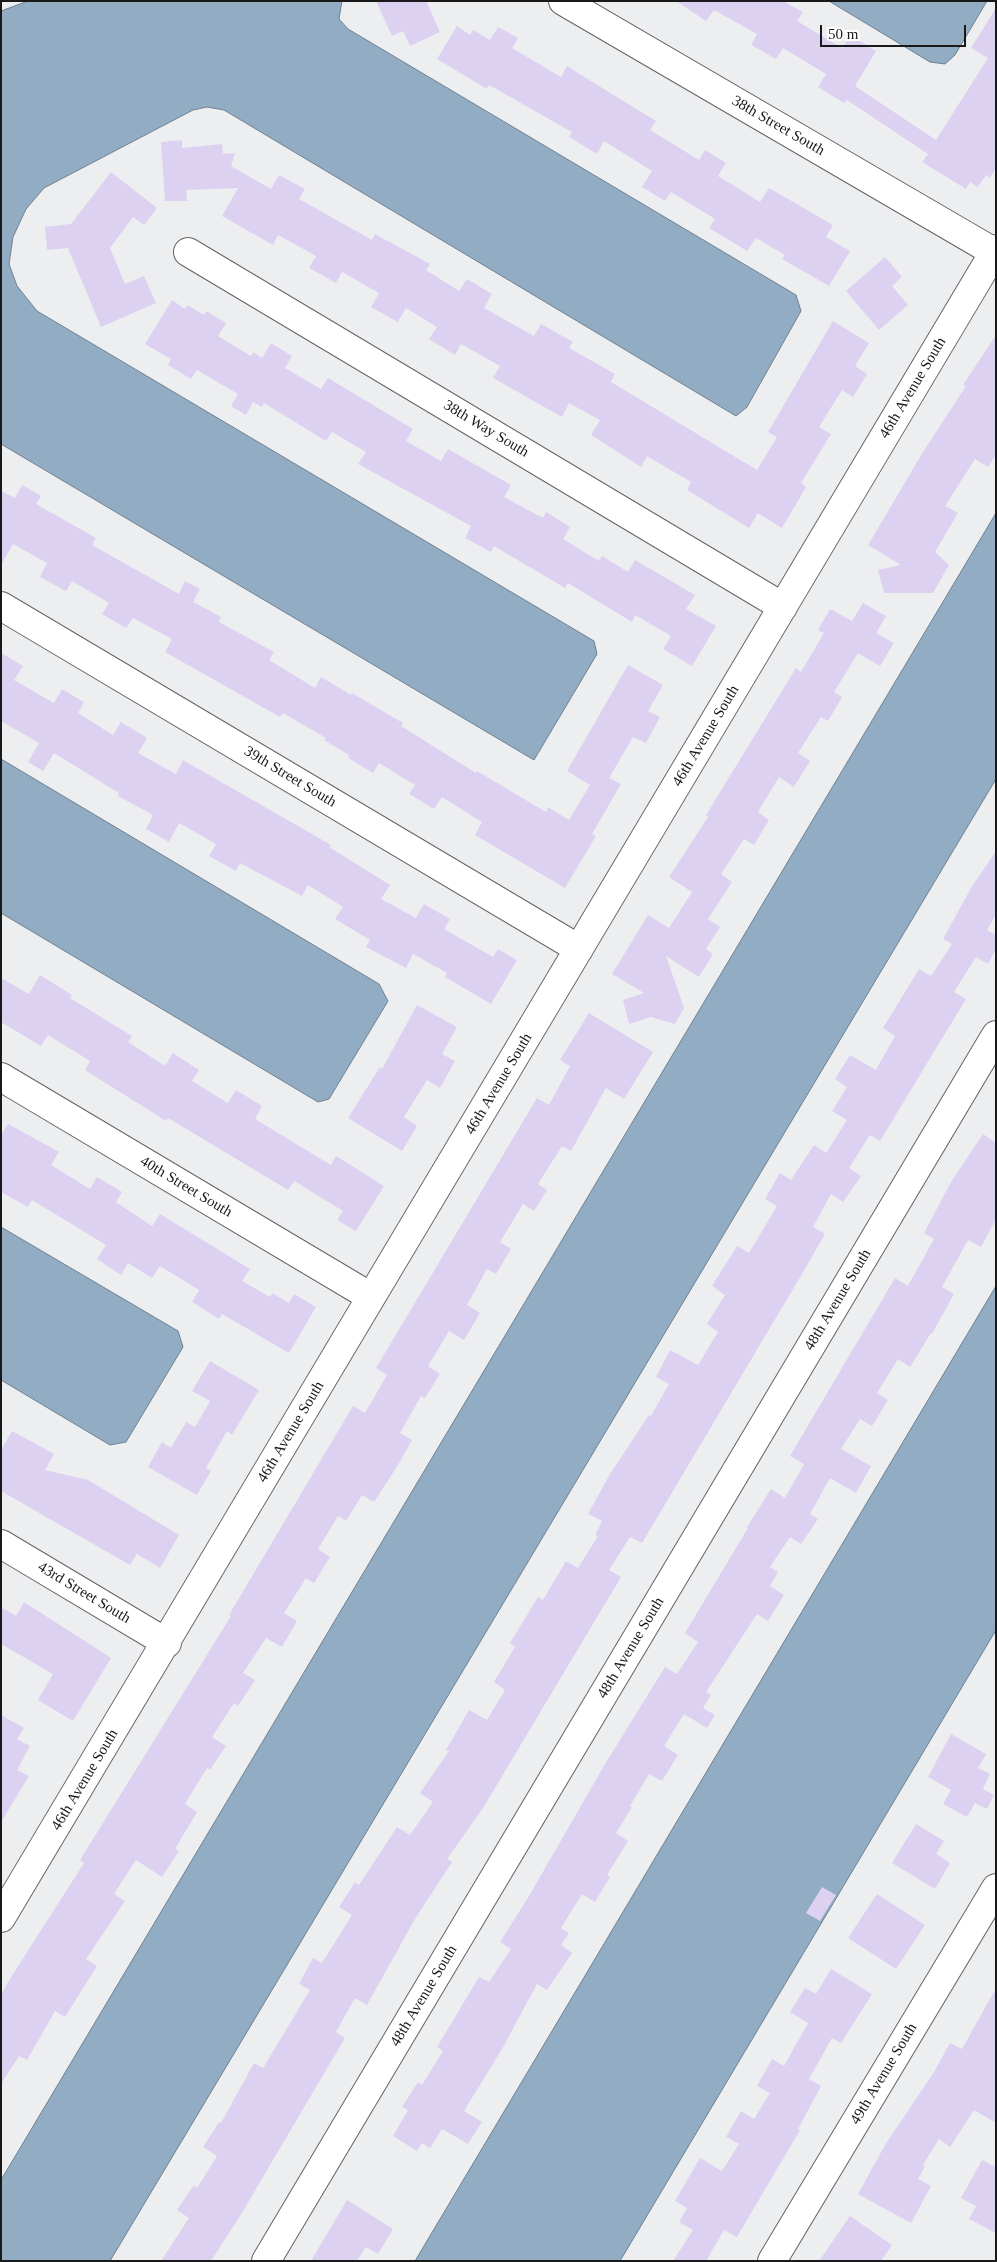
<!DOCTYPE html>
<style>
body{margin:0}
#map{position:relative;width:997px;height:2262px;overflow:hidden;background:#edeef0;font-family:Georgia,serif}
canvas{display:block}
.frame{position:absolute;inset:0;border:2px solid #19191a;pointer-events:none}
.scale{position:absolute;left:820px;top:25px;width:146px;height:22px;box-sizing:border-box;border:2px solid #19191a;border-top:0;padding-left:6px;font-size:15px;line-height:18px;white-space:nowrap;color:#19191a;-webkit-text-stroke:4px #fff;paint-order:stroke}
</style>
<div id="map">
<canvas width="997" height="2262"></canvas>
<div class="frame"></div>
<div class="scale">50 m</div>
</div>
<script>
const context = document.querySelector('canvas').getContext('2d');
context.lineJoin = 'round';
function paint(path, color) {
  context.fillStyle = color;
  context.fill(path, 'evenodd');
}
function poly(rows) {
  const path = new Path2D();
  for (const r of rows) {
    path.moveTo(r[0], r[1]);
    for (let i = 2; i < r.length; i += 2) path.lineTo(r[i], r[i + 1]);
  }
  return path;
}
function stroke(path, color, width, dash) {
  context.strokeStyle = color;
  context.lineWidth = width;
  context.lineCap = dash ? 'butt' : 'round';
  context.setLineDash(dash || []);
  context.stroke(path);
}
function drawText(font, color, halo, rows, align = 'center') {
  context.font = font + ' Georgia,serif';
  context.lineWidth = 4;
  context.setLineDash([]);
  context.textBaseline = 'middle';
  context.strokeStyle = halo;
  context.fillStyle = color;
  for (const [text, x, y, turn = 0] of rows) {
    context.save();
    context.translate(x, y);
    context.rotate((+turn || 0) * Math.PI / 180);
    context.textAlign = isNaN(turn) ? turn : align;
    if (halo) context.strokeText(text, 0, 0);
    context.fillText(text, 0, 0);
    context.restore();
  }
}
const water = poly([
 [28,1,342,1,339,19,348,29,796,295,801,311,747,407,736,416,224,110,207,107,193,110,44,188,26,209,13,237,9,264,17,286,37,311,594,641,597,654,534,760,1,444,1,11,28,1],
 [829,1,987,1,955,55,945,64,930,62,829,1],
 [996,513,996,779,110,2261,1,2261,1,2180,996,513],
 [1,759,379,984,388,1001,329,1099,318,1102,1,913,1,759],
 [1,1227,178,1331,183,1347,126,1442,110,1445,1,1380,1,1227],
 [996,1286,996,1630,620,2261,415,2261,996,1286]
]);
paint(water, '#92acc4');
stroke(water, '#6e8091', 1);
paint(poly([
 [376,1,426,1,440,32,410,46,403,31,392,36],
 [676,1,783,1,803,12,797,21,842,48,850,35,876,51,855,86,936,140,988,58,971,48,996,8,996,168,990,178,986,175,978,187,970,182,966,189,922,162,928,154,847,100,844,103,818,87,826,74,783,48,776,59,751,45,757,34,714,10,706,21],
 [457,26,470,35,473,30,490,40,498,27,518,38,512,48,561,77,567,66,586,78,656,121,650,130,699,160,705,150,726,163,718,176,760,202,769,188,833,225,826,237,850,251,829,286,782,259,785,255,756,238,747,251,709,228,715,219,671,192,665,201,642,187,652,171,604,141,597,154,569,137,572,132,489,85,487,89,437,59],
 [182,140,182,148,222,144,223,154,235,153,231,166,271,189,279,175,305,189,299,199,372,240,375,234,430,264,426,270,459,291,467,279,492,294,484,308,534,336,541,324,573,342,569,348,615,374,611,382,757,470,777,437,768,432,833,321,869,343,855,366,867,374,853,397,842,390,819,427,831,434,801,483,806,487,782,528,758,513,749,528,687,490,691,482,647,456,641,467,591,435,600,420,569,403,562,417,493,378,500,366,461,344,455,355,429,339,437,327,406,308,398,322,371,307,379,293,342,272,336,283,309,268,316,256,278,235,273,245,222,216,238,188,186,190,187,201,165,201,161,142],
 [111,172,157,208,144,225,133,217,110,248,125,284,144,276,156,303,101,327,68,248,47,250,45,227,71,224],
 [885,257,902,277,892,286,908,305,879,330,846,291],
 [172,300,185,309,187,305,204,315,206,311,226,323,218,336,251,356,253,352,262,358,271,343,292,356,285,368,321,389,328,378,413,429,406,441,441,461,448,449,511,485,504,497,543,518,546,512,570,527,563,539,599,561,602,556,628,572,635,560,695,595,686,609,716,626,692,666,663,649,671,636,635,615,632,622,568,583,565,588,494,546,491,552,465,538,471,526,358,464,366,452,332,432,326,441,264,403,262,407,253,402,246,415,231,406,238,394,197,370,191,379,168,365,171,359,145,344],
 [996,335,996,455,988,467,975,459,945,506,958,513,935,552,949,565,933,593,884,593,878,570,901,565,868,545,923,452,966,386,963,385],
 [22,485,41,496,36,504,96,538,92,545,179,594,185,581,200,589,193,602,221,617,219,622,274,652,269,660,315,688,321,677,351,695,352,693,403,723,401,726,476,773,477,771,546,812,548,807,569,820,590,785,567,771,628,665,663,685,648,711,660,717,646,743,633,737,609,778,621,784,592,834,596,836,565,888,475,835,482,822,442,797,434,809,409,794,415,785,379,763,373,773,348,758,349,755,324,740,326,738,283,713,280,717,165,652,172,639,133,618,126,628,102,614,109,603,72,581,66,591,40,577,47,563,13,544,1,565,1,491,15,498],
 [863,603,886,616,876,633,894,643,880,666,858,653,834,692,842,697,828,721,821,717,798,753,810,761,794,787,779,777,758,812,769,820,754,845,744,839,721,874,732,882,708,919,720,927,706,949,713,954,699,977,666,956,684,1008,675,1024,651,1017,629,1024,623,1000,644,993,612,974,648,915,669,928,692,892,669,877,708,817,706,815,796,668,801,672,824,633,818,630,830,609,852,621],
 [1,653,23,666,14,680,54,703,62,689,84,702,78,713,113,735,121,722,147,738,138,753,176,774,183,760,331,845,329,847,390,885,381,899,416,918,424,904,450,919,444,929,493,957,498,949,517,960,491,1004,445,977,447,973,413,954,406,968,366,947,370,940,335,919,343,907,308,885,302,896,240,863,236,871,209,856,216,844,179,823,169,842,146,829,153,815,118,796,119,793,54,753,43,771,28,762,39,743,1,721],
 [996,851,996,914,987,930,996,935,996,949,988,964,976,957,954,992,966,999,880,1141,870,1135,849,1168,861,1176,843,1202,831,1194,813,1227,825,1234,805,1269,642,1543,630,1537,609,1570,621,1577,483,1808,447,1859,452,1862,415,1919,367,2005,355,1998,336,2032,345,2038,240,2216,211,2261,161,2261,189,2218,177,2210,194,2185,197,2188,217,2156,203,2147,219,2122,221,2123,254,2063,263,2068,310,1990,299,1984,313,1958,322,1963,352,1915,339,1907,355,1882,359,1885,397,1827,410,1835,433,1802,420,1793,449,1751,446,1750,469,1710,487,1720,505,1690,494,1682,515,1647,510,1643,538,1597,543,1600,566,1561,578,1568,598,1536,595,1535,602,1521,588,1514,610,1474,649,1415,651,1416,669,1384,656,1377,670,1350,698,1365,718,1332,707,1324,725,1295,712,1286,737,1246,749,1253,777,1206,765,1199,780,1173,791,1180,814,1145,826,1153,847,1120,832,1111,847,1087,835,1079,850,1055,876,1070,895,1036,883,1028,919,969,931,976,952,944,943,939,971,888],
 [40,975,72,995,70,998,132,1036,128,1042,165,1066,173,1053,199,1070,192,1081,228,1103,236,1090,262,1106,255,1119,331,1165,336,1156,384,1186,356,1231,337,1220,343,1211,294,1181,288,1190,168,1118,166,1121,85,1070,90,1061,48,1035,41,1046,1,1022,1,978,29,994],
 [417,1005,457,1027,442,1054,455,1061,440,1088,427,1080,404,1117,417,1126,402,1151,348,1118,380,1067,382,1069],
 [589,1013,653,1052,624,1099,606,1088,571,1151,562,1146,538,1184,547,1190,534,1211,523,1204,500,1242,511,1249,496,1274,487,1269,467,1305,480,1313,464,1340,449,1331,428,1366,440,1374,425,1398,421,1396,400,1433,412,1440,398,1465,374,1502,362,1495,346,1521,338,1516,318,1549,330,1557,314,1583,306,1578,284,1613,297,1621,282,1647,266,1638,243,1673,255,1680,238,1706,234,1703,212,1737,226,1746,210,1770,207,1768,185,1804,197,1812,175,1849,179,1851,162,1877,136,1860,114,1894,125,1901,86,1959,97,1966,65,2017,55,2011,27,2060,19,2056,1,2084,1,1995,8,1982,84,1863,80,1860,231,1616,229,1615,353,1406,365,1413,387,1375,376,1368,537,1098,549,1105,570,1066,560,1060],
 [8,1124,59,1152,51,1165,90,1189,97,1177,122,1192,116,1202,152,1226,160,1214,250,1269,242,1281,270,1297,272,1293,289,1303,294,1294,316,1307,289,1353,222,1314,219,1319,192,1302,199,1290,160,1266,152,1278,128,1263,121,1275,97,1259,106,1245,32,1200,28,1207,1,1192,1,1135],
 [983,1134,996,1143,996,1219,981,1247,968,1240,942,1287,954,1294,932,1334,931,1333,910,1367,898,1359,877,1393,888,1400,872,1426,860,1419,841,1449,871,1466,856,1493,830,1478,810,1514,818,1519,801,1544,790,1537,770,1567,778,1572,770,1586,784,1595,768,1621,757,1614,706,1692,711,1695,703,1708,715,1715,707,1728,684,1714,664,1746,678,1755,662,1781,649,1774,630,1806,632,1807,616,1833,628,1841,607,1875,610,1877,595,1902,582,1894,561,1928,569,1933,561,1945,572,1953,547,1990,537,1984,502,2049,464,2111,482,2122,468,2144,442,2129,430,2148,422,2143,417,2151,393,2136,408,2110,402,2107,418,2082,422,2085,443,2051,437,2047,479,1977,489,1982,511,1949,500,1942,529,1896,605,1764,665,1667,677,1674,698,1642,685,1633,748,1528,747,1527,771,1489,785,1498,804,1464,790,1456,895,1278,908,1286,934,1239,924,1233,951,1182],
 [210,1361,259,1390,232,1435,227,1431,206,1468,211,1471,197,1495,148,1467,162,1442,171,1448,186,1422,195,1427,210,1401,192,1391],
 [12,1431,54,1454,45,1470,88,1480,179,1535,160,1568,137,1554,130,1565,1,1491,1,1450],
 [24,1602,111,1658,73,1721,38,1700,53,1674,1,1644,1,1607,16,1616],
 [1,1715,24,1728,17,1739,30,1746,17,1770,29,1776,1,1822],
 [951,1734,986,1754,978,1768,990,1774,983,1789,994,1795,987,1809,975,1803,967,1817,943,1804,951,1790,928,1777],
 [916,1824,944,1841,936,1854,950,1863,935,1889,892,1863],
 [822,1887,836,1895,820,1921,806,1913],
 [877,1894,925,1925,896,1969,848,1938],
 [831,1969,872,1994,841,2043,832,2038,809,2079,821,2086,798,2129,800,2130,737,2237,724,2230,706,2261,673,2261,693,2230,679,2222,687,2208,675,2201,700,2158,722,2171,739,2144,726,2137,741,2111,754,2119,770,2093,757,2086,772,2059,784,2066,808,2023,790,2012,805,1988,816,1994],
 [996,1988,996,2123,974,2110,950,2147,939,2139,923,2165,925,2166,918,2179,931,2186,911,2223,858,2194,885,2145,934,2072,950,2043,962,2049],
 [982,2160,996,2167,996,2233,969,2219,976,2206,961,2198],
 [347,2200,393,2229,378,2254,366,2247,357,2261,311,2261],
 [850,2216,892,2245,881,2261,819,2261]
]), '#ddd1f1');
const minor = poly([
 [563,1,994,252],
 [188,252,783,607],
 [1,606,579,949],
 [1,1077,371,1297],
 [1,1544,167,1643],
 [1,1918,996,249],
 [266,2261,996,1035],
 [772,2261,996,1888]
]);
stroke(minor, '#646466', 30);
stroke(minor, '#fff', 28);
drawText('15px', '#19191a', '#fff', [
 ["38th Street South",778,126,30],
 ["46th Avenue South",913,388,-59],
 ["38th Way South",486,429,31],
 ["46th Avenue South",706,736,-59],
 ["39th Street South",290,777,31],
 ["46th Avenue South",499,1084,-59],
 ["40th Street South",186,1187,31],
 ["48th Avenue South",838,1300,-59],
 ["46th Avenue South",291,1432,-59],
 ["43rd Street South",84,1593,31],
 ["48th Avenue South",631,1648,-59],
 ["46th Avenue South",85,1780,-59],
 ["48th Avenue South",424,1996,-59],
 ["49th Avenue South",884,2074,-59]
]);
</script>
